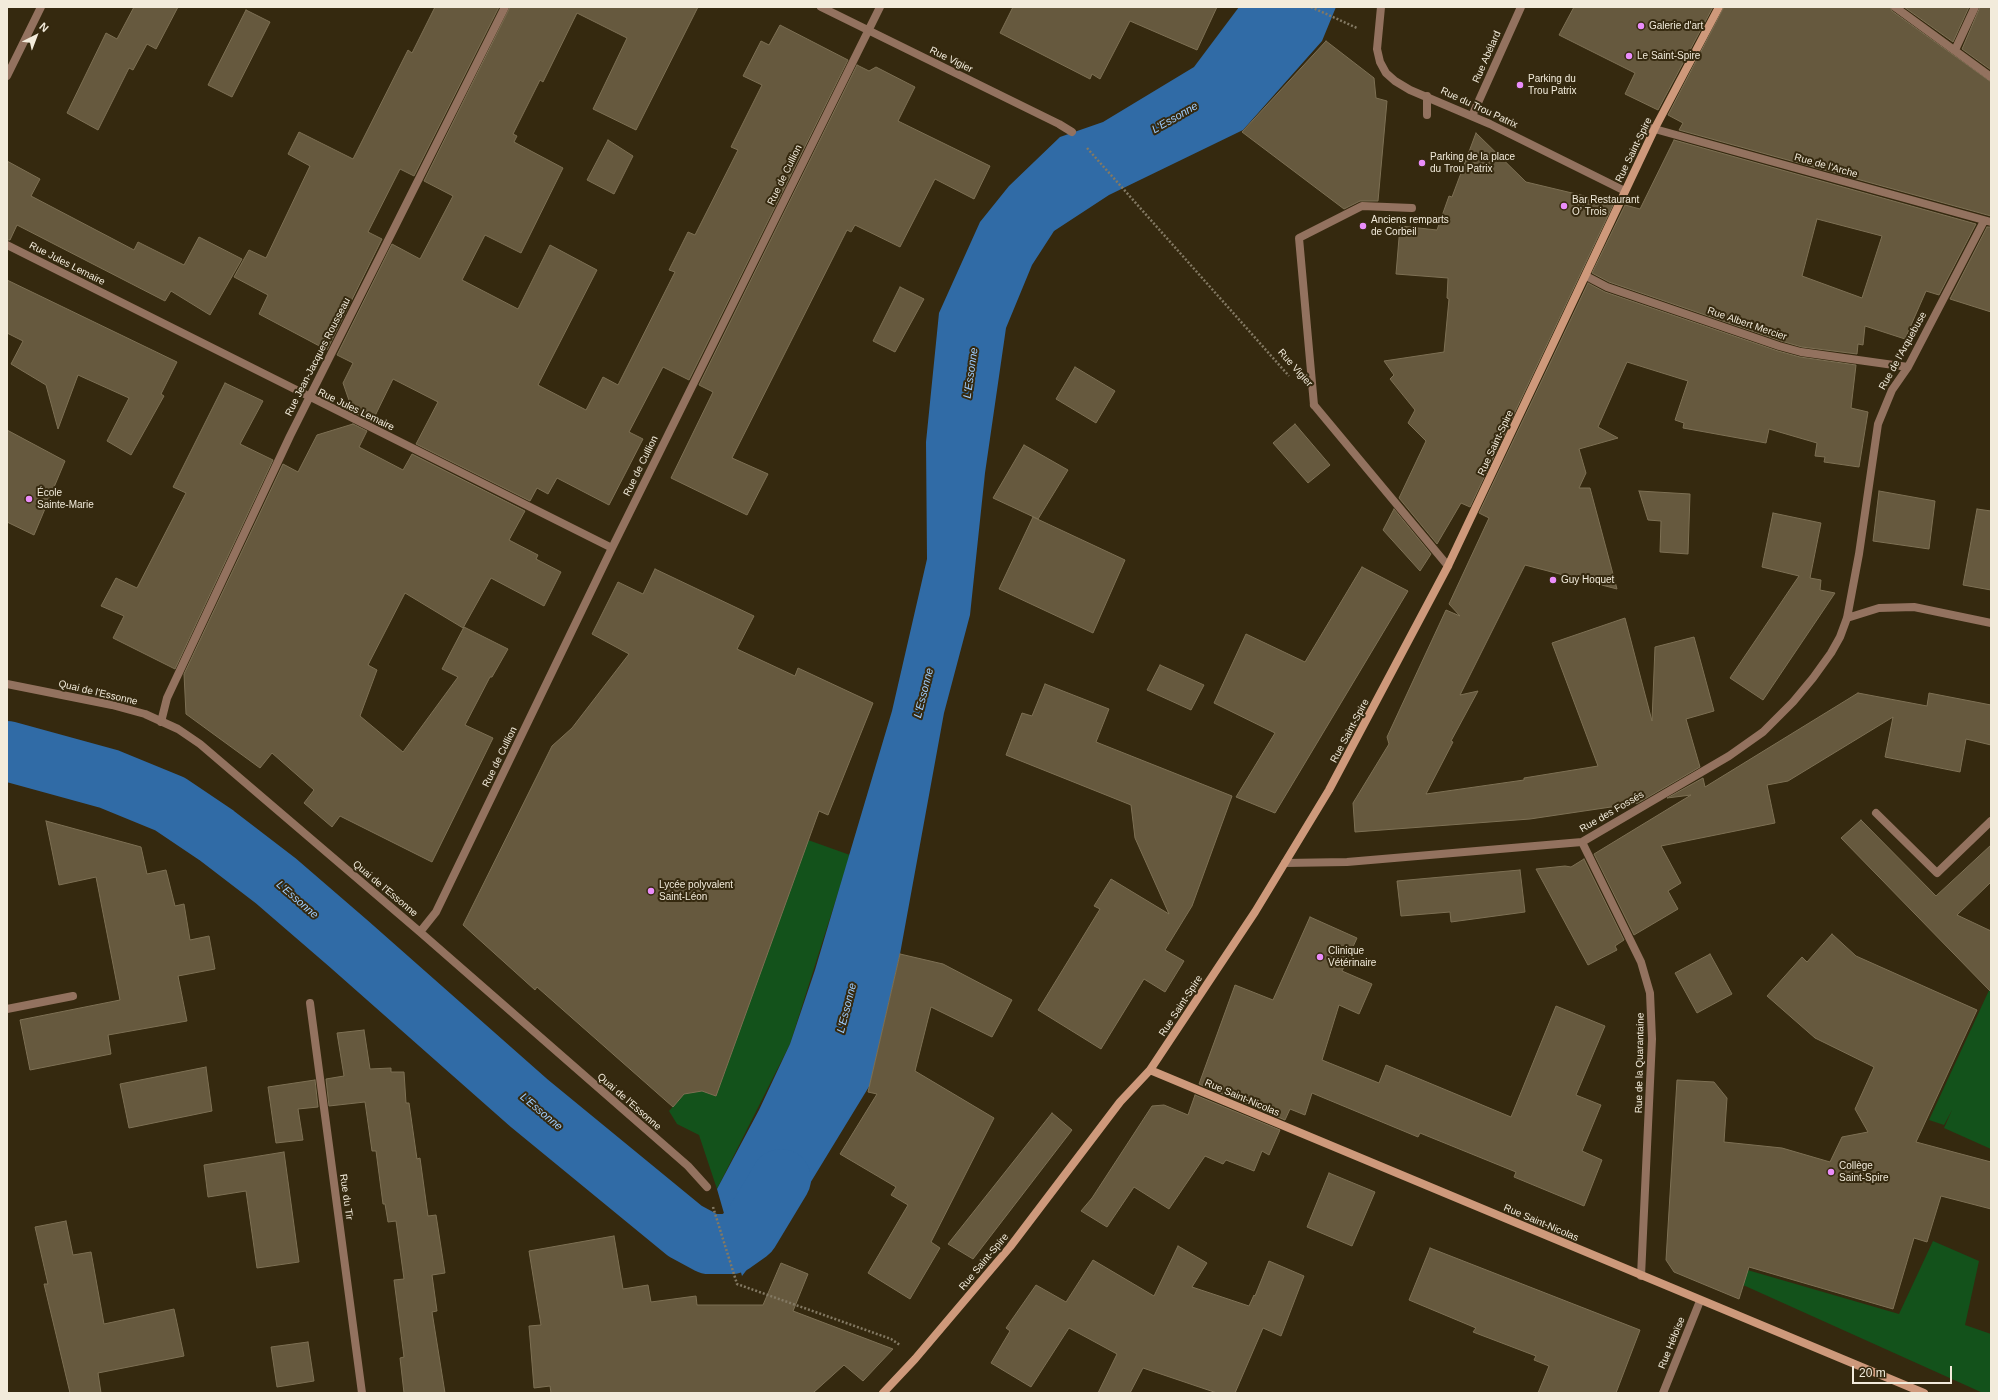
<!DOCTYPE html>
<meta charset="utf-8">
<style>
body{margin:0}
#map{position:relative;width:1998px;height:1400px;overflow:hidden;background:#35290f;font-family:Helvetica,sans-serif}
canvas{display:block}
.frame{position:absolute;inset:0;border:8px solid #f2ebdb;pointer-events:none}
.north{position:absolute;left:16px;top:16px;width:40px;height:40px;-webkit-text-stroke:3px #35290f;paint-order:stroke;rotate:42deg;font-size:11px;font-weight:700;line-height:16px;text-align:center;color:#f2ebdb}
.north::after{content:'';display:block;margin:auto;width:14px;height:18px;background:#f2ebdb;clip-path:polygon(50% 0,100% 100%,50% 72%,0 100%)}
.scale{position:absolute;left:1852px;top:1366px;width:100px;height:18px;box-sizing:border-box;border:2px solid #f2ebdb;border-top:0;padding-left:5px;font-size:12px;line-height:14px;white-space:nowrap;color:#f2ebdb;-webkit-text-stroke:3px #35290f;paint-order:stroke}
</style>
<div id="map">
<canvas width="1998" height="1400"></canvas>
<div class="frame"></div>
<div class="north">N</div>
<div class="scale">20 m</div>
</div>
<script>
const context = document.querySelector('canvas').getContext('2d');
context.lineJoin = 'round';
function paint(path, color) {
  context.fillStyle = color;
  context.fill(path, 'evenodd');
}
function poly(rows) {
  const path = new Path2D();
  for (const r of rows) {
    path.moveTo(r[0], r[1]);
    for (let i = 2; i < r.length; i += 2) path.lineTo(r[i], r[i + 1]);
  }
  return path;
}
function stroke(path, color, width, dash) {
  context.strokeStyle = color;
  context.lineWidth = width;
  context.lineCap = dash ? 'butt' : 'round';
  context.setLineDash(dash || []);
  context.stroke(path);
}
function drawText(font, color, halo, rows, align = 'center') {
  context.font = font + ' Helvetica,sans-serif';
  context.lineWidth = 4;
  context.setLineDash([]);
  context.textBaseline = 'middle';
  context.strokeStyle = halo;
  context.fillStyle = color;
  for (const [text, x, y, turn = 0] of rows) {
    context.save();
    context.translate(x, y);
    context.rotate((+turn || 0) * Math.PI / 180);
    context.textAlign = isNaN(turn) ? turn : align;
    if (halo) context.strokeText(text, 0, 0);
    context.fillText(text, 0, 0);
    context.restore();
  }
}
paint(poly([
 [808,840,850,855,790,1044,717,1189,699,1135,677,1124,669,1111,684,1094,702,1091,716,1096],
 [1991,986,1991,1149,1944,1128,1952,1110,1944,1125,1929,1120],
 [1933,1241,1979,1261,1965,1325,1991,1334,1991,1393,1983,1393,1732,1280,1737,1267,1899,1314]
]), '#13521b');
paint(poly([
 [1239,7,1336,7,1322,41,1243,130,1109,195,1054,231,1032,265,1006,328,985,473,970,615,944,713,900,954,870,1085,798,1203,742,1276,717,1189,759,1110,790,1044,815,970,892,711,927,559,926,442,939,313,980,222,1009,186,1060,137,1103,122,1194,67]
]), '#306ba6');
stroke(poly([
 [7,751,109,779,170,804,216,835,276,881,349,944,529,1103,685,1231,709,1244,732,1244,749,1232,781,1179]
]), '#306ba6', 60);
const building = poly([
 [134,7,178,7,156,49,147,44,133,70,129,68,98,130,67,113,106,33,117,39,134,7],
 [435,7,499,7,414,176,400,169,368,232,382,239,327,350,259,314,268,295,234,277,249,250,266,258,310,166,288,154,299,132,353,159,408,50,412,53,435,7],
 [510,7,698,7,636,130,593,109,627,38,577,13,543,82,540,80,513,134,517,136,514,142,563,168,521,253,485,235,462,280,518,309,550,245,597,270,538,385,586,410,603,377,618,385,675,272,669,270,688,232,695,235,738,150,731,147,762,85,743,76,761,41,769,45,780,25,848,60,689,380,663,367,629,432,643,439,609,505,557,478,548,494,537,488,530,501,416,444,438,402,393,379,372,422,353,412,343,383,353,363,337,355,392,244,420,259,453,196,424,181,510,7],
 [1013,7,1217,7,1197,50,1130,21,1100,79,1092,74,1090,79,1000,33,1013,7],
 [1574,7,1713,7,1658,110,1625,94,1635,73,1559,35,1574,7],
 [1724,7,1890,7,1892,11,1991,82,1991,216,1679,130,1683,123,1668,115,1724,7],
 [1904,7,1969,7,1953,42,1904,7],
 [1980,7,1991,7,1991,70,1962,49,1980,7],
 [246,10,270,22,232,97,208,85,246,10],
 [1326,41,1374,78,1376,98,1387,101,1378,201,1360,201,1344,209,1242,132,1326,41],
 [857,65,869,71,876,67,915,87,898,121,990,166,974,199,935,179,900,247,855,225,851,232,847,230,732,458,768,474,747,515,671,478,713,392,699,385,857,65],
 [1476,133,1526,182,1614,203,1470,507,1461,503,1437,544,1399,498,1426,441,1408,423,1415,410,1390,379,1394,375,1384,361,1444,352,1449,299,1447,298,1448,278,1396,274,1400,226,1437,230,1449,196,1452,197,1476,133],
 [608,140,633,156,614,194,587,180,608,140],
 [1674,140,1976,224,1939,295,1926,291,1905,339,1865,326,1863,345,1858,344,1857,354,1802,347,1781,341,1609,282,1592,273,1625,205,1640,209,1674,140],
 [1817,219,1882,236,1862,298,1802,276,1817,219],
 [7,161,40,179,31,196,134,250,138,242,184,265,199,237,242,259,210,315,171,291,165,301,17,225,10,240,7,240,7,161],
 [1987,227,1991,227,1991,312,1950,299,1987,227],
 [7,280,177,362,161,394,164,396,131,455,107,441,129,398,78,375,58,429,46,385,11,364,23,341,7,333,7,280],
 [1588,283,1605,292,1778,351,1800,357,1856,365,1851,408,1868,412,1859,467,1824,462,1825,457,1815,456,1817,443,1769,429,1766,443,1683,428,1684,423,1675,420,1688,381,1627,362,1598,427,1618,438,1579,449,1586,473,1579,488,1590,488,1617,589,1525,565,1460,695,1478,691,1451,741,1453,742,1426,794,1524,780,1524,778,1598,766,1552,643,1625,618,1652,721,1655,647,1694,637,1714,711,1686,719,1700,767,1638,803,1530,819,1355,832,1353,803,1389,744,1387,737,1446,610,1460,616,1449,604,1489,518,1479,513,1588,283],
 [900,287,924,299,895,352,873,341,900,287],
 [1075,367,1115,391,1096,423,1056,399,1075,367],
 [225,383,263,401,240,444,273,460,175,669,113,638,124,616,101,606,116,578,137,588,186,493,173,487,225,383],
 [353,424,367,431,359,447,403,470,412,454,525,511,509,540,538,555,536,559,561,572,544,606,491,578,463,628,405,593,368,665,377,670,360,716,403,752,458,677,442,669,464,627,508,649,492,677,490,677,465,725,493,738,432,862,340,816,332,827,304,803,314,790,272,753,260,768,186,714,184,674,283,464,298,472,317,435,353,424],
 [1295,424,1330,465,1308,483,1273,443,1295,424],
 [7,430,65,461,34,535,7,522,7,430],
 [1024,445,1068,470,1038,519,993,498,1024,445],
 [1639,491,1690,494,1688,554,1660,552,1661,521,1648,520,1639,491],
 [1879,491,1935,501,1929,549,1873,541,1879,491],
 [1394,509,1431,554,1420,571,1383,530,1394,509],
 [1977,509,1991,511,1991,590,1963,585,1977,509],
 [1773,513,1821,523,1810,578,1821,580,1820,590,1835,593,1763,700,1730,678,1799,576,1762,567,1773,513],
 [1033,517,1125,560,1093,633,999,589,1033,517],
 [1362,567,1408,591,1275,813,1236,797,1275,733,1214,703,1246,634,1305,662,1362,567],
 [655,569,754,616,737,649,795,676,798,668,873,703,828,815,819,811,716,1096,702,1091,684,1094,673,1107,537,987,535,990,463,925,552,746,572,728,629,654,592,634,618,582,643,594,655,569],
 [1160,665,1204,685,1191,710,1147,690,1160,665],
 [1045,684,1109,709,1096,742,1232,796,1192,906,1165,950,1184,961,1165,992,1144,979,1101,1049,1038,1010,1100,909,1094,906,1111,879,1169,914,1135,838,1131,805,1006,755,1022,713,1032,716,1045,684],
 [1858,693,1927,706,1929,693,1991,705,1991,745,1966,739,1960,772,1885,757,1893,717,1788,781,1767,785,1775,823,1661,846,1681,883,1668,891,1678,909,1634,935,1594,854,1691,795,1667,798,1703,778,1705,787,1858,693],
 [1861,820,1936,896,1991,845,1991,882,1957,915,1991,931,1991,992,1841,838,1861,820],
 [46,821,141,847,147,874,166,870,175,906,184,904,190,940,209,936,215,969,178,976,187,1021,108,1035,111,1054,30,1070,20,1020,120,1000,96,877,59,885,46,821],
 [1584,859,1624,940,1615,946,1617,950,1588,965,1536,869,1565,866,1571,867,1584,859],
 [1520,870,1525,912,1451,922,1450,912,1401,916,1397,881,1520,870],
 [1310,917,1357,938,1342,971,1372,984,1359,1014,1339,1005,1322,1060,1379,1083,1386,1065,1511,1117,1556,1006,1605,1026,1576,1095,1601,1105,1582,1151,1602,1160,1584,1206,1514,1177,1516,1172,1420,1133,1418,1137,1312,1093,1305,1115,1290,1109,1285,1120,1199,1084,1235,985,1273,1000,1310,917],
 [1832,934,1856,956,1977,1010,1916,1142,1991,1162,1991,1209,1941,1196,1927,1242,1914,1238,1893,1309,1749,1267,1739,1299,1674,1272,1666,1260,1677,1080,1714,1082,1727,1098,1724,1142,1782,1148,1830,1162,1842,1137,1868,1132,1855,1109,1874,1067,1815,1038,1767,996,1802,957,1807,962,1832,934],
 [900,954,943,964,1012,1000,992,1037,931,1007,915,1071,994,1118,931,1242,940,1248,910,1299,868,1273,908,1205,891,1195,896,1187,840,1154,877,1094,868,1092,900,954],
 [1710,954,1732,994,1697,1013,1675,973,1710,954],
 [364,1030,370,1069,391,1068,391,1072,404,1072,406,1103,409,1103,417,1159,420,1158,428,1216,436,1215,445,1273,432,1275,437,1311,432,1312,445,1393,404,1393,400,1358,404,1357,394,1280,404,1279,396,1221,388,1222,385,1204,383,1204,376,1151,372,1151,365,1102,329,1106,326,1079,344,1076,337,1033,364,1030],
 [206,1067,212,1111,129,1128,120,1084,206,1067],
 [315,1080,318,1107,298,1109,303,1140,276,1143,268,1087,315,1080],
 [1195,1095,1280,1130,1269,1155,1262,1151,1254,1171,1226,1160,1223,1164,1205,1156,1169,1209,1134,1187,1107,1227,1081,1211,1092,1198,1152,1106,1164,1105,1188,1115,1195,1095],
 [1052,1113,1072,1130,973,1259,948,1244,1052,1113],
 [284,1152,299,1262,257,1268,246,1191,208,1197,204,1165,284,1152],
 [1329,1173,1375,1192,1352,1246,1307,1227,1329,1173],
 [66,1221,73,1255,91,1252,104,1324,174,1309,184,1356,98,1373,101,1393,70,1393,44,1284,48,1284,35,1227,66,1221],
 [614,1236,623,1289,648,1285,651,1302,696,1296,697,1305,763,1305,781,1263,808,1274,793,1311,893,1349,863,1381,844,1365,813,1393,551,1393,550,1386,534,1388,529,1326,541,1325,529,1251,614,1236],
 [1178,1246,1207,1263,1192,1287,1249,1306,1254,1295,1255,1296,1269,1261,1304,1276,1281,1336,1263,1328,1235,1393,1217,1393,1143,1368,1130,1393,1098,1393,1117,1354,1069,1328,1031,1387,991,1363,1010,1331,1006,1328,1036,1285,1066,1302,1093,1260,1154,1296,1178,1246],
 [1430,1248,1640,1330,1616,1393,1538,1393,1549,1366,1534,1360,1536,1356,1473,1332,1476,1328,1409,1300,1430,1248],
 [308,1342,314,1381,277,1387,271,1347,308,1342]
]);
paint(building, '#66593e');
stroke(building, '#7d7054', 1);
stroke(poly([
 [1311,7,1357,28],
 [1087,148,1289,376],
 [713,1207,737,1284,891,1339,900,1345]
]), '#837963', 2.5, [2, 2]);
stroke(poly([
 [1427,115,1427,96],
 [1314,405,1299,238,1362,206,1412,208],
 [1876,813,1937,873,1991,821],
 [7,1009,73,996]
]), '#93725f', 8);
stroke(poly([
 [821,7,1059,124,1072,132],
 [1381,7,1377,49,1380,62,1386,73,1395,81,1410,90,1490,124,1625,191],
 [1895,7,1991,77],
 [1955,50,1975,7],
 [7,76,41,7],
 [1472,116,1521,7],
 [1651,128,1991,222],
 [7,245,612,548],
 [1586,276,1607,287,1779,346,1801,352,1908,367],
 [1314,405,1448,566],
 [1847,618,1879,608,1914,607,1991,623],
 [7,684,112,705,145,714,178,729,200,744,420,932,688,1166,707,1187],
 [161,722,167,698,290,436,505,7],
 [1582,842,1641,962,1650,993,1652,1039,1641,1276],
 [1285,863,1347,862,1582,842,1729,756,1763,732,1793,702,1813,678,1831,653,1840,637,1847,618,1859,554,1878,424,1892,390,1908,367,1984,221],
 [420,932,436,912,612,548,880,7],
 [310,1003,362,1393],
 [1663,1393,1700,1301]
]), '#93725f', 8);
stroke(poly([
 [1150,1070,1924,1393],
 [883,1393,915,1359,1010,1247,1120,1102,1150,1070,1255,912,1329,790,1448,566,1655,128,1719,7]
]), '#ce997b', 8);
for (const [x, y, r, color] of [
 [1641,26,4,"#eb8dfb"],
 [1629,56,4,"#eb8dfb"],
 [1520,85,4,"#eb8dfb"],
 [1422,163,4,"#eb8dfb"],
 [1564,206,4,"#eb8dfb"],
 [1363,226,4,"#eb8dfb"],
 [29,499,4,"#eb8dfb"],
 [1553,580,4,"#eb8dfb"],
 [651,891,4,"#eb8dfb"],
 [1320,957,4,"#eb8dfb"],
 [1831,1172,4,"#eb8dfb"]
]) {
  const dot = new Path2D();
  dot.arc(x, y, r, 0, 2 * Math.PI);
  context.fillStyle = color;
  context.fill(dot);
  stroke(dot, '#35290f', 1.5);
}
drawText('10px', '#f2ebdb', '#35290f', [
 ["Galerie d'art",1649,26],
 ["Le Saint-Spire",1637,56],
 ["Parking du",1528,79],
 ["Trou Patrix",1528,91],
 ["Parking de la place",1430,157],
 ["du Trou Patrix",1430,169],
 ["Bar Restaurant",1572,200],
 ["O’ Trois",1572,212],
 ["Anciens remparts",1371,220],
 ["de Corbeil",1371,232],
 ["École",37,493],
 ["Sainte-Marie",37,505],
 ["Guy Hoquet",1561,580],
 ["Lycée polyvalent",659,885],
 ["Saint-Léon",659,897],
 ["Clinique",1328,951],
 ["Vétérinaire",1328,963],
 ["Collège",1839,1166],
 ["Saint-Spire",1839,1178]
], 'left');
drawText('10px', '#f2ebdb', '#35290f', [
 ["Rue Abélard",1487,57,-66],
 ["Rue Vigier",951,60,26],
 ["Rue du Trou Patrix",1479,108,25],
 ["Rue Saint-Spire",1634,150,-64],
 ["Rue de l'Arche",1826,166,16],
 ["Rue de Cullion",785,175,-64],
 ["Rue Jules Lemaire",67,264,27],
 ["Rue Albert Mercier",1747,324,19],
 ["Rue de l'Arquebuse",1903,351,-61],
 ["Rue Jean-Jacques Rousseau",318,357,-63],
 ["Rue Vigier",1295,368,48],
 ["Rue Jules Lemaire",356,410,26],
 ["Rue Saint-Spire",1496,443,-65],
 ["Rue de Cullion",641,466,-64],
 ["Quai de l'Essonne",98,693,13],
 ["Rue Saint-Spire",1350,731,-62],
 ["Rue de Cullion",500,757,-64],
 ["Rue des Fossés",1612,812,-30],
 ["Quai de l'Essonne",385,889,40],
 ["Rue Saint-Spire",1181,1006,-57],
 ["Rue de la Quarantaine",1640,1063,-89],
 ["Rue Saint-Nicolas",1242,1098,23],
 ["Quai de l'Essonne",629,1102,41],
 ["Rue du Tir",346,1197,82],
 ["Rue Saint-Nicolas",1541,1223,23],
 ["Rue Saint-Spire",984,1262,-50],
 ["Rue Héloïse",1672,1343,-68]
]);
drawText('italic 11px', '#9fcdfe', '#35290f', [
 ["L'Essonne",1175,118,-30],
 ["L'Essonne",971,373,-82],
 ["L'Essonne",924,693,-76],
 ["L'Essonne",297,900,41],
 ["L'Essonne",847,1008,-76],
 ["L'Essonne",541,1112,40]
]);
</script>
